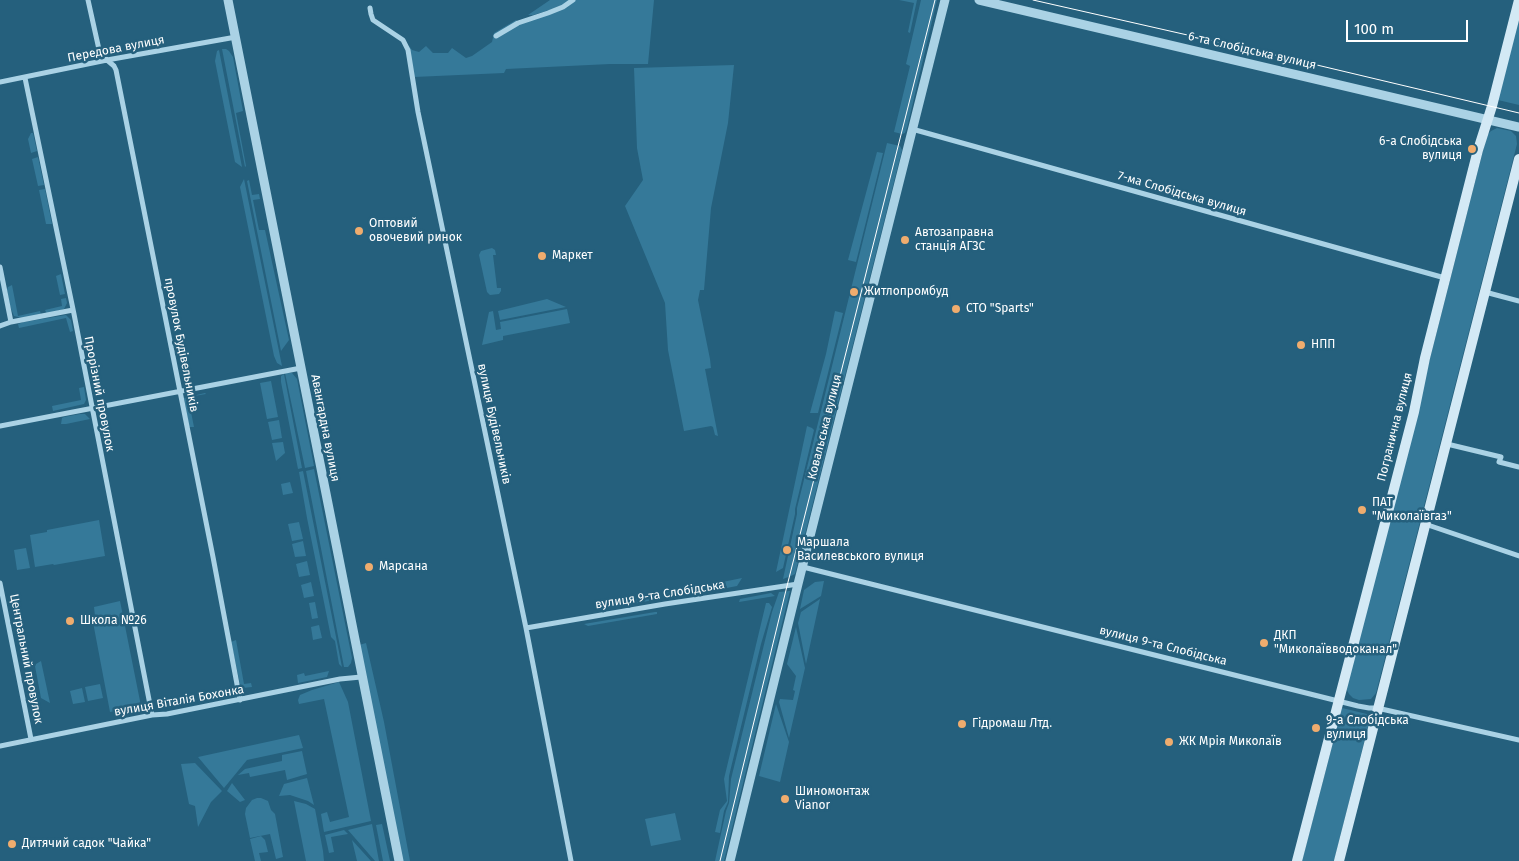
<!DOCTYPE html>
<meta charset="utf-8">
<style>
body{margin:0}
#map{position:relative;width:1519px;height:861px;overflow:hidden;background:#25607d;font-family:"Fira Sans",sans-serif}
canvas{display:block}
.scale{position:absolute;left:1346px;top:20px;width:122px;height:22px;box-sizing:border-box;border:2px solid #fff;border-top:0;padding-left:6px;font-size:15px;line-height:18px;white-space:nowrap;color:#fff;-webkit-text-stroke:4px #25607d;paint-order:stroke}
</style>
<div id="map">
<canvas width="1519" height="861"></canvas>
<div class="scale">100 m</div>
</div>
<script>
const context = document.querySelector('canvas').getContext('2d');
context.lineJoin = 'round';
function paint(path, color) {
  context.fillStyle = color;
  context.fill(path, 'evenodd');
}
function poly(rows) {
  const path = new Path2D();
  for (const r of rows) {
    path.moveTo(r[0], r[1]);
    for (let i = 2; i < r.length; i += 2) path.lineTo(r[i], r[i + 1]);
  }
  return path;
}
function stroke(path, color, width, dash) {
  context.strokeStyle = color;
  context.lineWidth = width;
  context.lineCap = dash ? 'butt' : 'round';
  context.setLineDash(dash || []);
  context.stroke(path);
}
function drawText(font, color, halo, rows, align = 'center') {
  context.font = font + ' "Fira Sans",sans-serif';
  context.lineWidth = 5;
  context.setLineDash([]);
  context.textBaseline = 'middle';
  context.strokeStyle = halo;
  context.fillStyle = color;
  for (const [text, x, y, turn = 0] of rows) {
    context.save();
    context.translate(x, y);
    context.rotate((+turn || 0) * Math.PI / 180);
    context.textAlign = isNaN(turn) ? turn : align;
    if (halo) context.strokeText(text, 0, 0);
    context.fillText(text, 0, 0);
    context.restore();
  }
}
paint(poly([
 [550,0,570,0,560,7,533,15,528,15],
 [576,0,654,0,648,64,610,64,506,69,504,73,414,77,409,46,412,50,419,52,426,46,433,53,448,53,452,48,466,58,472,56,492,42,494,33,511,23,516,20,518,23,566,6],
 [899,0,917,0,910,33,908,32,914,3],
 [921,0,937,0,907,128,905,133,902,134,894,132,910,66,906,64],
 [1519,18,1519,105,1498,100],
 [222,49,226,49,229,51,233,57,243,111,236,113,246,166,245,167],
 [219,50,242,167,235,162,215,61,217,51],
 [734,65,728,123,711,208,704,290,700,290,698,300,710,359,711,368,705,369,718,436,715,435,713,427,711,426,684,431,668,350,665,303,625,206,643,180,637,148,634,68],
 [1497,128,1511,131,1516,136,1517,144,1376,693,1371,699,1359,700,1353,698,1349,694,1347,690,1347,684,1487,135,1491,131],
 [31,133,33,133,37,151,31,153,28,139],
 [887,143,900,146,902,150,795,574,791,576,783,579,797,514,797,508],
 [877,152,883,153,856,262,848,260],
 [38,157,44,185,38,186,32,159],
 [244,179,282,366,277,363,274,356,240,187],
 [249,180,252,195,259,194,260,199,253,200,259,230,265,230,289,340,281,351,247,181],
 [45,189,52,224,46,224,39,190],
 [492,248,495,250,496,255,493,255,497,288,501,288,501,291,499,294,490,295,487,292,479,255,481,251],
 [61,274,65,294,60,295,56,276],
 [12,285,18,316,40,311,41,315,22,318,14,316,10,306,7,290,8,287],
 [66,298,67,303,64,309,47,314,45,310,62,306,61,299],
 [547,299,566,307,500,320,498,311],
 [567,309,570,323,503,336,503,340,482,345,489,312,493,311,496,330,501,329,500,322],
 [835,311,843,313,818,413,810,413,826,354],
 [66,315,71,320,73,331,70,332,66,318,19,328,18,324,24,322],
 [285,373,292,373,297,379,314,466,305,468],
 [284,374,302,468,298,469,281,382,281,376],
 [271,381,278,417,267,419,260,383],
 [84,387,86,400,84,404,53,411,52,406,81,400,79,388],
 [205,393,206,394,188,397,194,427,189,427,184,398],
 [80,414,85,414,90,419,66,424,61,424,62,418,64,417],
 [279,420,282,438,272,440,268,422],
 [807,426,812,428,814,430,795,509,795,514,783,568,776,572],
 [283,442,285,453,276,461,272,443],
 [314,469,352,658,351,663,348,667,344,667,306,471],
 [303,471,342,667,339,664,335,641,331,637,307,518,299,472],
 [290,482,293,493,283,495,281,484],
 [99,520,105,556,54,565,53,564,35,567,30,535,47,532,47,530],
 [299,522,303,539,292,541,288,524],
 [303,541,306,556,295,557,292,544],
 [26,548,30,568,17,570,14,550],
 [307,561,310,575,299,577,296,564],
 [742,578,737,586,711,591,709,590,708,585],
 [824,581,821,596,800,609,804,590,815,582],
 [311,582,314,596,304,598,301,585],
 [702,586,701,592,688,595,670,597,668,596,666,591],
 [790,591,724,861,715,861,726,811,729,803,731,779,772,612,779,592],
 [771,593,775,596,739,602,740,599],
 [650,595,653,600,618,607,605,606,604,603],
 [820,599,806,664,798,623,801,612],
 [120,601,141,706,110,712,92,617,95,616,94,607],
 [315,602,318,618,312,619,309,603],
 [766,603,769,603,772,607,761,644,729,776,728,802,724,811,720,833,715,832,720,810,727,801,724,779],
 [655,612,657,612,657,614,588,626,584,624],
 [319,625,322,638,313,640,311,627],
 [796,627,805,668,789,738,779,702,780,699,793,700,795,691,793,690,796,676,787,664],
 [236,640,244,684,251,683,252,687,242,688,240,684,231,642],
 [366,643,384,722,410,861,402,861,359,645],
 [41,661,50,703,41,698,35,666,36,664],
 [329,671,327,677,298,683,297,675,304,673,305,676],
 [339,682,348,702,371,821,324,832,321,814,327,812,330,822,349,817,324,699,299,704,298,700,300,695,312,690],
 [100,684,103,698,88,701,85,687],
 [82,688,85,702,73,704,70,691],
 [776,704,789,742,780,782,759,776],
 [1342,708,1371,715,1334,861,1302,861],
 [299,735,303,748,247,760,224,788,198,757],
 [302,751,307,774,287,780,285,770,250,777,249,773,238,775,245,769,282,761,282,755],
 [195,763,222,791,211,802,198,827,195,806,189,804,181,764],
 [307,778,314,805,308,801,290,795,279,796,284,784],
 [232,783,245,800,240,802,227,791],
 [257,798,261,798,268,801,271,810,275,814,283,857,276,859,270,834,250,838,245,814,246,808,252,800],
 [294,801,306,804,315,809,323,851,324,861,306,861],
 [675,813,681,840,651,846,645,819],
 [372,824,379,861,375,861,348,830],
 [382,824,390,861,383,861,376,825],
 [344,830,348,834,331,837,334,852,329,853,325,835],
 [261,836,265,840,268,852,259,853,261,861,255,861,250,839],
 [352,840,371,861,357,861]
]), '#357999');
stroke(poly([
 [88,0,100,54,114,66,116,70,213,557,240,700],
 [370,8,371,14,373,20,403,40,408,50,418,112,526,628,571,861],
 [496,36,518,23,548,13,563,7,573,0],
 [25,78,74,314,152,715],
 [0,82,107,60,236,37],
 [912,129,1445,278],
 [0,267,11,322],
 [1485,292,1519,301],
 [0,326,11,322,73,310],
 [0,426,301,368],
 [1447,444,1501,457,1499,462,1519,467],
 [1425,524,1519,556],
 [803,567,1358,706,1369,708,1377,708,1519,740],
 [0,583,31,739],
 [526,628,665,604,798,584],
 [0,746,152,715,167,714,340,679,361,677]
]), '#aad2e5', 5);
stroke(poly([
 [228,0,399,861],
 [979,0,1519,127],
 [730,861,798,584,945,0]
]), '#aad2e5', 9);
stroke(poly([
 [1297,861,1414,412,1425,358,1478,150,1492,106,1519,0],
 [1339,861,1519,159]
]), '#d3e9f5', 10);
stroke(poly([
 [1033,0,1258,51,1519,113],
 [720,861,787,586,935,0]
]), '#fff', 1);
for (const [x, y, r, color] of [
 [1472,149,5,"#efac6e"],
 [359,231,5,"#efac6e"],
 [905,240,5,"#efac6e"],
 [542,256,5,"#efac6e"],
 [854,292,5,"#efac6e"],
 [956,309,5,"#efac6e"],
 [1301,345,5,"#efac6e"],
 [1362,510,5,"#efac6e"],
 [787,550,5,"#efac6e"],
 [369,567,5,"#efac6e"],
 [70,621,5,"#efac6e"],
 [1264,643,5,"#efac6e"],
 [962,724,5,"#efac6e"],
 [1316,728,5,"#efac6e"],
 [1169,742,5,"#efac6e"],
 [785,799,5,"#efac6e"],
 [12,844,5,"#efac6e"]
]) {
  const dot = new Path2D();
  dot.arc(x, y, r, 0, 2 * Math.PI);
  context.fillStyle = color;
  context.fill(dot);
  stroke(dot, '#25607d', 2);
}
drawText('12px', '#fff', '#25607d', [
 ["Передова вулиця",116,49,-11],
 ["6-та Слобідська вулиця",1252,51,13],
 ["7-ма Слобідська вулиця",1182,194,16],
 ["провулок Будівельників",181,345,79],
 ["Прорізний провулок",99,394,79],
 ["вулиця Будівельників",494,424,78],
 ["Ковальська вулиця",825,427,-76],
 ["Погранична вулиця",1395,427,-76],
 ["Авангардна вулиця",325,428,79],
 ["вулиця 9-та Слобідська",660,595,-9],
 ["вулиця 9-та Слобідська",1163,646,14],
 ["Центральний провулок",26,659,79],
 ["вулиця Віталія Бохонка",179,701,-10]
]);
drawText('12px', '#fff', '#25607d', [
 ["6-а Слобідська",1462,142,"right"],
 ["вулиця",1462,156,"right"],
 ["Оптовий",369,224],
 ["овочевий ринок",369,238],
 ["Автозаправна",915,233],
 ["станція АГЗС",915,247],
 ["Маркет",552,256],
 ["Житлопромбуд",864,292],
 ["СТО \"Sparts\"",966,309],
 ["НПП",1311,345],
 ["ПАТ",1372,503],
 ["\"Миколаївгаз\"",1372,517],
 ["Маршала",797,543],
 ["Василевського вулиця",797,557],
 ["Марсана",379,567],
 ["Школа №26",80,621],
 ["ДКП",1274,636],
 ["\"Миколаївводоканал\"",1274,650],
 ["9-а Слобідська",1326,721],
 ["вулиця",1326,735],
 ["Гідромаш Лтд.",972,724],
 ["ЖК Мрія Миколаїв",1179,742],
 ["Шиномонтаж",795,792],
 ["Vianor",795,806],
 ["Дитячий садок \"Чайка\"",22,844]
], 'left');
</script>
